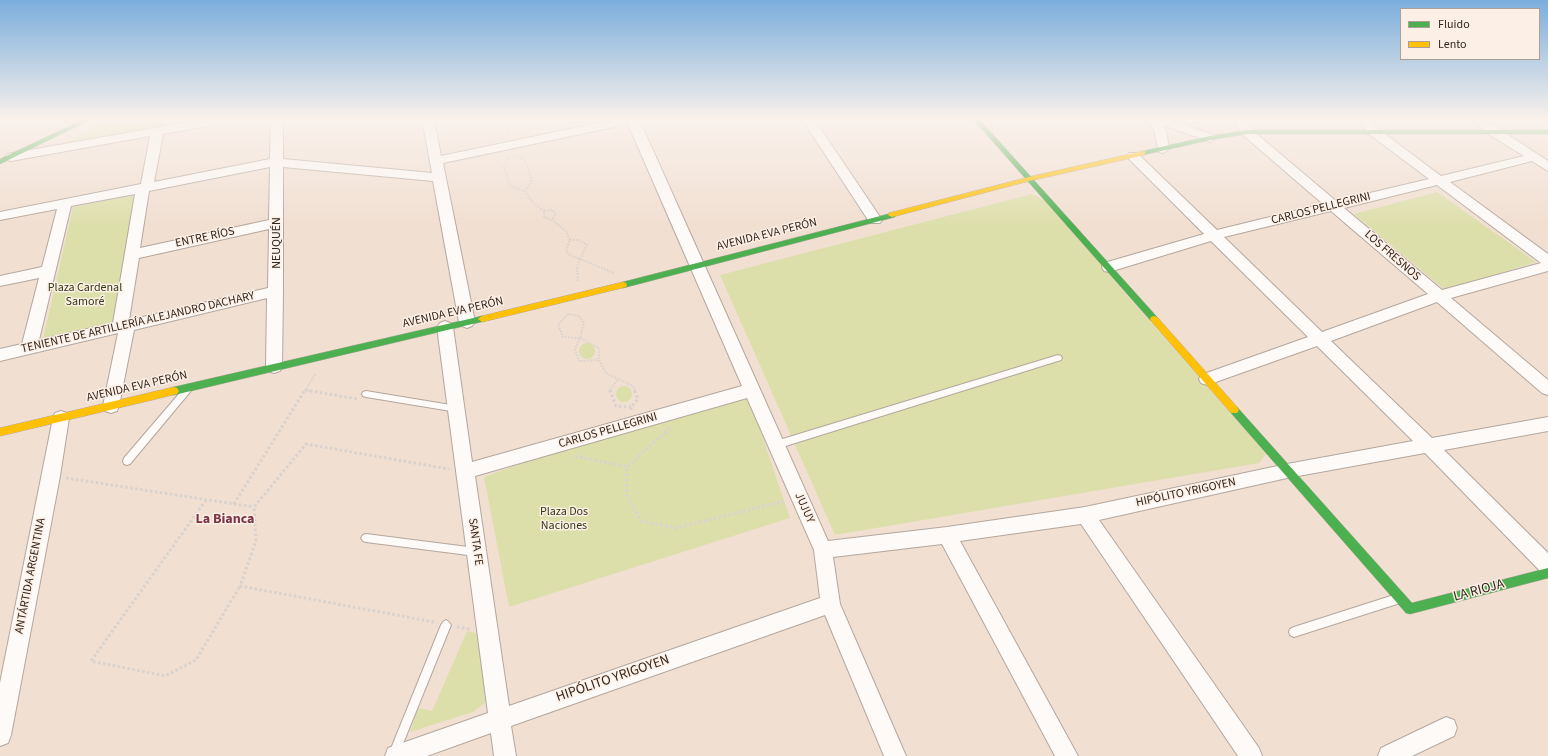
<!DOCTYPE html>
<meta charset="utf-8">
<style>
body{margin:0}
#map{position:relative;width:1548px;height:756px;overflow:hidden;background:#f1dfd2;font-family:"Source Sans 3",sans-serif}
canvas{display:block}
.legend{position:absolute;left:1400px;top:8px;width:140px;height:52px;box-sizing:border-box;background:#fcefe5;border:1px solid #ac9f95;margin:0;padding:5px 7px;list-style:none;font-size:12px;color:#33271e}
.legend li{display:flex;align-items:center;gap:8px;height:20px}
.legend b{width:20px;border:1px solid #ac9f95}
</style>
<div id="map">
<canvas width="1548" height="756"></canvas>
<ul class="legend">
<li><b style="height:5px;background:#4caf50"></b>Fluido</li>
<li><b style="height:5px;background:#ffc107"></b>Lento</li>
</ul>
</div>
<script>
const context = document.querySelector('canvas').getContext('2d');
context.lineJoin = 'round';
function paint(path, color) {
  context.fillStyle = color;
  context.fill(path, 'evenodd');
}
function poly(rows) {
  const path = new Path2D();
  for (const r of rows) {
    if (r.length === 3) {
      path.moveTo(r[0] + r[2], r[1]);
      path.arc(r[0], r[1], r[2], 0, 2 * Math.PI);
      continue;
    }
    path.moveTo(r[0], r[1]);
    for (let i = 2; i < r.length; i += 2) path.lineTo(r[i], r[i + 1]);
  }
  return path;
}
function stroke(path, color, width, dash) {
  context.strokeStyle = color;
  context.lineWidth = width;
  context.lineCap = dash ? 'butt' : 'round';
  context.setLineDash(dash || []);
  context.stroke(path);
}
function drawText(font, color, halo, rows, align = 'center') {
  context.font = font + ' "Source Sans 3",sans-serif';
  context.lineWidth = 3;
  context.setLineDash([]);
  context.textBaseline = 'middle';
  context.strokeStyle = halo;
  context.fillStyle = color;
  for (const [text, x, y, turn = 0] of rows) {
    context.save();
    context.translate(x, y);
    context.rotate((+turn || 0) * Math.PI / 180);
    context.textAlign = isNaN(turn) ? turn : align;
    if (halo) context.strokeText(text, 0, 0);
    context.fillText(text, 0, 0);
    context.restore();
  }
}
paint(poly([
 [112,119,163,119,163,126,61,145],
 [1437,192,1536,262,1445,290,1354,214],
 [1032,194,1044,200,1266,454,1259,463,835,535,720,275],
 [134,195,113,323,43,339,73,207],
 [587,351,8],
 [624,394,8],
 [749,397,790,518,509,607,484,477,534,459],
 [467,631,480,634,490,691,485,703,473,712,410,732,418,708,432,711]
]), '#dddfab');
const lane = poly([
 [1058,355,1061,356,1062,358,1061,360,776,449,773,447,772,445,773,443,776,441,1058,355],
 [187,387,190,388,191,390,190,392,130,464,127,465,124,464,123,461,124,458,184,388,187,387],
 [366,391,457,406,460,407,461,409,460,411,457,412,366,397,363,396,362,394,363,392,366,391],
 [366,534,476,548,479,549,481,552,479,555,476,556,366,542,363,541,361,538,363,535,366,534],
 [1397,594,1400,596,1402,599,1400,602,1397,604,1294,637,1290,635,1289,632,1290,629,1294,627,1397,594],
 [446,620,449,622,451,625,398,756,388,756,441,625,443,622,446,620]
]);
const street = poly([
 [206,119,231,119,225,123,163,134,154,182,270,159,271,119,283,119,283,159,432,173,422,119,434,119,441,156,617,119,639,119,828,541,947,527,1085,507,1287,464,1413,441,1317,346,1213,383,1207,385,1201,383,1199,379,1201,375,1308,337,1211,241,1109,272,1104,271,1102,267,1104,263,1204,234,1129,159,1127,156,1129,153,1137,153,1217,230,1323,204,1243,135,1233,119,1245,119,1252,130,1336,201,1429,179,1369,134,1358,119,1370,119,1377,128,1441,176,1524,156,1490,135,1471,119,1484,119,1548,161,1548,171,1532,161,1450,182,1548,254,1548,271,1451,298,1548,380,1548,395,1542,393,1437,302,1331,341,1432,438,1548,417,1548,431,1444,450,1548,553,1548,575,1541,572,1425,453,1287,478,1099,520,1259,748,1262,756,1238,756,1081,524,960,541,1078,756,1055,756,942,544,833,557,840,604,906,756,884,756,825,615,511,726,516,756,494,756,491,733,427,756,385,756,388,748,488,713,437,327,440,323,445,321,450,323,453,327,472,462,742,386,628,124,443,163,475,322,472,326,467,328,462,326,459,322,433,181,283,167,283,291,282,367,280,371,274,373,268,371,266,367,267,298,134,330,119,406,117,411,111,413,105,411,103,406,118,333,0,361,0,349,22,344,39,278,0,286,0,276,42,267,57,209,0,220,0,212,141,184,150,136,11,161,7,160,5,157,7,154,206,119],
 [270,167,269,220,140,248,149,191,270,167],
 [1437,185,1541,263,1442,290,1344,208,1437,185],
 [135,194,113,323,39,340,71,206,135,194],
 [1331,211,1428,294,1322,332,1224,237,1331,211],
 [269,229,268,288,129,320,139,258,269,229],
 [747,398,814,550,820,598,509,706,475,476,747,398],
 [802,119,814,119,880,217,882,220,880,223,870,223,802,119],
 [1145,119,1167,119,1214,135,1216,138,1210,142,1163,125,1166,130,1169,149,1163,153,1159,152,1154,130,1145,119],
 [61,411,67,413,69,418,60,476,11,735,8,743,0,746,0,683,53,418,55,413,61,411],
 [1446,717,1454,720,1457,728,1454,736,1412,756,1378,756,1381,748,1446,717]
]);
const fast = poly([
 [84,119,92,119,0,164,0,159,84,119],
 [973,119,979,119,1157,317,1158,319,1157,321,1151,321,973,119],
 [1247,130,1548,130,1548,134,1247,134,1210,140,1143,155,1139,153,1143,151,1210,136,1247,130],
 [892,213,895,213,895,217,623,288,619,285,623,282,892,213],
 [482,316,486,319,485,321,174,395,171,394,169,391,171,388,174,387,482,316],
 [1234,406,1237,407,1412,603,1548,568,1548,578,1410,614,1406,613,1231,413,1229,410,1231,407,1234,406]
]);
const slow = poly([
 [1143,151,1145,151,1145,155,1029,181,892,217,888,215,889,213,1029,177,1143,151],
 [623,282,626,283,627,285,626,287,482,322,478,319,482,316,623,282],
 [1154,316,1157,317,1237,407,1239,410,1237,413,1231,413,1151,321,1150,319,1151,317,1154,316],
 [174,387,177,388,179,391,177,394,0,436,0,428,174,387]
]);
stroke(lane, '#b4a79d', 2);
stroke(street, '#b4a79d', 2);
stroke(fast, '#b4a79d', 1);
stroke(slow, '#b4a79d', 1);
stroke(poly([
 [506,119,508,136],
 [517,156,525,160,532,181,525,191],
 [508,158,504,167,510,186,525,191,534,204,544,211,544,217,552,220,566,231,570,240,566,251,571,256,580,259,577,267,578,282],
 [544,211,552,210,556,214,552,220],
 [570,240,579,240,587,245,580,259,614,273],
 [568,314,579,316,584,323,580,338,599,348,599,360,606,373,633,386,635,391],
 [568,314,558,325,563,337,580,338,575,349,579,361,599,360],
 [305,390,310,391],
 [305,391,316,373],
 [609,391,618,379]
]), '#d8d3cf', 2, [1.5, 1.5]);
stroke(poly([
 [305,390,358,399],
 [610,390,616,406,631,407],
 [631,410,631,407,638,399,634,390],
 [670,428,627,467,627,495,641,521,676,528,785,501],
 [575,456,627,467],
 [66,478,254,507],
 [206,500,91,661,165,676,196,660,240,586],
 [234,504,305,390],
 [434,622,240,586,256,541,254,507,306,444,449,469],
 [457,627,470,629]
]), '#d8d3cf', 3, [2.5, 2.5]);
paint(lane, '#fdfaf8');
paint(street, '#fdfaf8');
paint(fast, '#4caf50');
paint(slow, '#ffc107');
const sky = context.createLinearGradient(0, 0, 0, 225);
sky.addColorStop(0, '#7baedc');
sky.addColorStop(0.53, '#f9f1eb');
sky.addColorStop(1, '#f9f1eb00');
context.fillStyle = sky;
context.fillRect(0, 0, 1548, 225);
drawText('12px', '#33271e', '#fcefe5', [
 ["CARLOS PELLEGRINI",1321,209,-14],
 ["AVENIDA EVA PERÓN",767,235,-14],
 ["ENTRE RÍOS",205,238,-12],
 ["NEUQUÉN",277,243,-90],
 ["LOS FRESNOS",1392,256,41],
 ["AVENIDA EVA PERÓN",453,313,-13],
 ["TENIENTE DE ARTILLERÍA ALEJANDRO DACHARY",138,323,-13],
 ["AVENIDA EVA PERÓN",137,387,-13],
 ["CARLOS PELLEGRINI",608,431,-16],
 ["HIPÓLITO YRIGOYEN",1186,493,-12],
 ["JUJUY",804,508,66],
 ["SANTA FE",475,542,82],
 ["ANTÁRTIDA ARGENTINA",31,576,-79]
]);
drawText('12px', '#333a16', '#fcefe5', [
 ["Plaza Cardenal",85,288],
 ["Samoré",85,302],
 ["Plaza Dos",564,512],
 ["Naciones",564,526]
]);
drawText('bold 14px', '#7a3448', '#fcefe5', [
 ["La Bianca",225,520]
]);
drawText('14px', '#33271e', '#fcefe5', [
 ["LA RIOJA",1479,591,-15],
 ["HIPÓLITO YRIGOYEN",613,679,-19]
]);
</script>
